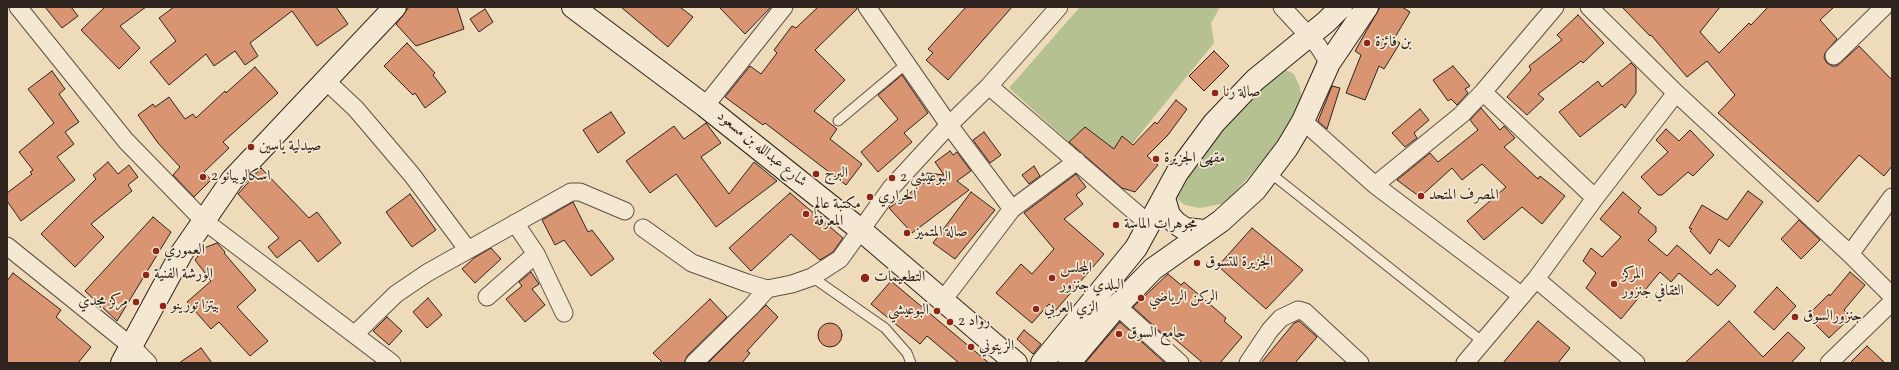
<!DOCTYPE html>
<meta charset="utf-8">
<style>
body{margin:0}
#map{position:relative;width:1899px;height:370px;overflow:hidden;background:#eedbb9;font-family:"Sorts Mill Goudy",serif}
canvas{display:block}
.frame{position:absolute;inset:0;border:8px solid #2f231e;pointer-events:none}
</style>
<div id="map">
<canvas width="1899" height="370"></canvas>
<div class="frame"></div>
</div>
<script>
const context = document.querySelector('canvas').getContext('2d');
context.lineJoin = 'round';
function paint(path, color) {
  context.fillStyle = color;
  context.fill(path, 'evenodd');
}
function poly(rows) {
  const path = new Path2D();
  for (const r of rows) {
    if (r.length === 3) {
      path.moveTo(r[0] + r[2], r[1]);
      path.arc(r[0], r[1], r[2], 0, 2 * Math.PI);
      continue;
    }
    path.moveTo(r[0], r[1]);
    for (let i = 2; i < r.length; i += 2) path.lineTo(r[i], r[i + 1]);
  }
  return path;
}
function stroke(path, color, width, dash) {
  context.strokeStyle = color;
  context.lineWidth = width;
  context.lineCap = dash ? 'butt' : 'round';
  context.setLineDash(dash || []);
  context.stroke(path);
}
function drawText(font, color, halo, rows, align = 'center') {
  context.font = font + ' "Sorts Mill Goudy",Amiri,serif';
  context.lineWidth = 3.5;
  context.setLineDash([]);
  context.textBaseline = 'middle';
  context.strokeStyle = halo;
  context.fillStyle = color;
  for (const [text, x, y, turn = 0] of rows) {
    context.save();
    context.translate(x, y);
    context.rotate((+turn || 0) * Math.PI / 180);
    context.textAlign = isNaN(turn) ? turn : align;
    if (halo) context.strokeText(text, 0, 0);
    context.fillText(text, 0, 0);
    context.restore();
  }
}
paint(poly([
 [1080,7,1220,7,1211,23,1214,43,1132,144,1122,136,1114,149,1085,127,1069,142,1009,88],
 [1280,67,1294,74,1299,85,1302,97,1288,132,1226,203,1200,208,1185,205,1177,199,1175,187,1183,169]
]), '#b6c191');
const building = poly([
 [45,7,71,7,78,16,62,28,45,7],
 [105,7,146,7,120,26,140,48,119,69,81,30,105,7],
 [174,7,336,7,348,24,317,46,292,11,250,43,258,56,245,65,235,51,214,66,206,54,169,85,150,62,176,41,159,18,174,7],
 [409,7,457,7,464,29,416,46,396,24,409,7],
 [621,7,680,7,693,17,668,47,621,7],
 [719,7,771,7,745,34,719,7],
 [818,7,857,7,857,9,815,50,845,80,814,111,837,129,830,139,862,164,846,185,765,123,763,125,725,97,750,66,761,74,777,53,774,50,792,26,796,28,818,7],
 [966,7,1012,7,948,80,926,60,933,53,928,49,966,7],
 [1380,7,1402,7,1410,12,1394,39,1400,43,1384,69,1379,66,1365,100,1346,93,1361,55,1355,51,1380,7],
 [1622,7,1720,7,1700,32,1719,53,1749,23,1751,25,1768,7,1834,7,1820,20,1837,39,1825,53,1824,58,1827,63,1832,66,1837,66,1859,46,1892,80,1892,166,1884,176,1859,155,1818,202,1718,113,1735,95,1707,61,1687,77,1651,35,1650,36,1622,7],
 [485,9,493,22,479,32,470,19,485,9],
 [1578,15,1604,43,1583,63,1581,61,1538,94,1544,99,1527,115,1507,97,1531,70,1529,66,1562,40,1557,35,1578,15],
 [407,43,435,73,433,75,446,92,425,108,415,93,413,95,384,66,407,43],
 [1214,51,1229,66,1204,91,1189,76,1214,51],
 [1631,63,1636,68,1636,93,1625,108,1622,104,1580,137,1559,112,1598,81,1602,87,1631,63],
 [1453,66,1470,86,1465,89,1468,93,1457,105,1451,99,1448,101,1433,80,1453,66],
 [255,67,278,93,223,142,229,148,204,172,211,180,194,197,173,175,180,167,158,143,138,115,153,104,155,107,169,97,185,119,193,114,196,118,225,91,226,93,255,67],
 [52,71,65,89,59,94,79,122,65,132,74,144,57,157,75,180,21,221,7,201,7,193,32,174,30,172,33,170,19,152,54,123,28,89,52,71],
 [902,75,928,113,904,133,912,142,878,172,861,152,898,119,878,95,902,75],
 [1332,86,1340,88,1327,129,1318,121,1332,86],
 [1176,100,1187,109,1168,135,1147,156,1158,165,1135,192,1122,188,1069,142,1085,127,1114,149,1122,136,1133,145,1155,122,1157,124,1176,100],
 [1481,108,1500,130,1504,126,1515,138,1504,147,1538,179,1540,176,1565,196,1542,224,1522,207,1484,240,1467,221,1506,187,1482,164,1462,180,1452,168,1420,197,1397,180,1430,153,1438,162,1478,130,1470,120,1481,108],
 [1420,109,1429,120,1414,133,1417,138,1405,147,1392,133,1420,109],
 [611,112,625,133,598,153,583,130,611,112],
 [706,123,721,143,701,157,729,194,754,162,777,181,716,227,676,174,650,193,626,161,674,126,684,139,706,123],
 [1666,129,1679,141,1690,130,1714,155,1693,176,1688,172,1662,195,1658,195,1641,177,1668,152,1656,140,1666,129],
 [984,132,1001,155,990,163,973,140,984,132],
 [950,151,953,155,957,152,971,171,957,181,969,190,912,233,889,208,925,182,927,173,944,175,935,162,950,151],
 [108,162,118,174,129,165,138,177,128,185,132,191,91,224,104,237,75,267,41,234,96,179,93,175,108,162],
 [1034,166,1040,176,1029,184,1022,175,1034,166],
 [261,168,309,218,317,212,341,243,318,262,300,240,277,258,268,247,279,238,238,194,261,168],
 [1076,174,1086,187,1076,195,1083,204,1064,219,1104,254,1056,310,1049,304,1032,323,996,293,1021,264,1032,274,1054,249,1024,213,1076,174],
 [1748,191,1763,202,1729,247,1719,239,1710,254,1690,231,1692,229,1689,228,1702,205,1727,220,1748,191],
 [971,192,995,210,955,259,933,243,971,192],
 [1623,192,1641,208,1638,212,1656,227,1656,232,1648,240,1667,256,1677,245,1711,275,1717,269,1736,286,1718,306,1679,273,1671,282,1660,272,1621,319,1586,288,1596,273,1583,261,1591,248,1602,257,1621,237,1600,219,1623,192],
 [790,193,843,238,833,252,820,260,791,234,751,271,729,248,790,193],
 [410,194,436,230,412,247,386,212,410,194],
 [573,202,588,232,592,230,614,259,591,276,564,240,555,245,542,220,573,202],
 [153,217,171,232,117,321,85,291,153,217],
 [1799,220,1820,240,1801,259,1781,239,1799,220],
 [1252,228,1303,270,1266,309,1218,266,1252,228],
 [217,243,225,252,224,253,256,290,237,307,268,341,250,356,219,322,211,329,187,302,211,281,195,260,204,248,217,243],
 [491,248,501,259,475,283,462,269,474,258,491,248],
 [531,272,539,284,532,289,545,305,525,322,506,299,522,286,519,282,531,272],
 [1850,272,1865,285,1844,310,1851,317,1829,338,1807,316,1829,294,1830,296,1850,272],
 [13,273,61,310,56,317,91,347,78,363,7,363,7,281,13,273],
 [1168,274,1181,285,1184,282,1226,318,1224,321,1242,337,1220,363,1203,363,1170,335,1167,338,1133,307,1168,274],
 [891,281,989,363,959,363,927,336,920,344,871,304,891,281],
 [1777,287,1796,306,1774,330,1754,312,1777,287],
 [428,298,442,315,427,328,413,312,428,298],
 [710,299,727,317,687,356,684,363,663,363,653,353,710,299],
 [766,305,778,317,747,351,750,353,742,363,708,363,766,305],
 [387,317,402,331,389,345,373,331,387,317],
 [1299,321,1317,337,1295,363,1261,363,1294,323,1299,321],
 [1538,321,1570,348,1558,363,1503,363,1538,321],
 [1729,321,1763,357,1788,332,1805,348,1791,363,1685,363,1729,321],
 [1120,322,1165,363,1085,363,1120,322],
 [830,335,12],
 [1024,330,1041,344,1033,354,1017,339,1024,330],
 [1867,346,1885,363,1850,363,1867,346],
 [201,348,212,363,179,363,201,348]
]);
paint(building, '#d99571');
stroke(building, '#2f231e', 1);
const lane = poly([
 [838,121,906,64],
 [1269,172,1483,342],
 [812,277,885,328,907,353,911,363]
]);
const street = poly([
 [18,7,126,141,203,220,392,363],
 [867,7,949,125,1012,209,1077,161],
 [1282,7,1318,46,1329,63],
 [1589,7,1676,93,1850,254,1892,296],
 [1834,56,1884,7],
 [325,80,356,109,412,175,468,250],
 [989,86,1149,224],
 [1483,92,1595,198],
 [705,106,784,7],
 [1303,121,1375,185],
 [515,223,536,254,564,313],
 [643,228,692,263,747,283,767,289,792,284,812,277,840,259,891,188,949,125,989,86,1059,7],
 [7,246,131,346,148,363],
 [1850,254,1892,197],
 [1536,279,1636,363],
 [1522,296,1375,185,1461,115,1483,92,1555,7],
 [487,297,536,254],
 [943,300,1012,209],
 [1117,306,1180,363],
 [355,334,396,294,427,273,571,192,580,192,625,211],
 [694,363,751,307,767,289],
 [1248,363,1270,330,1281,318,1298,310,1305,312,1360,363],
 [1465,363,1536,279,1595,198,1676,93],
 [1829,363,1892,302]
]);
const secondary = poly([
 [573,7,705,106,862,231,1016,363],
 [1164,198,1169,215,1176,223,1185,229,1204,231],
 [122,363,181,254,232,180,395,7],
 [1042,363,1136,248,1177,173,1214,123,1255,80,1326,22,1341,7],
 [1069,363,1117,306,1153,269,1221,221,1255,190,1287,148,1303,121,1329,63,1367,7]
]);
stroke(lane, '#5f5145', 11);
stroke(street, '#5f5145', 19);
stroke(secondary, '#2f231e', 24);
stroke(lane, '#f4e8d2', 9);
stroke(street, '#f4e8d2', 17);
stroke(secondary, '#f4e8d2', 22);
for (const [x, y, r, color] of [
 [1367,43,4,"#8f2418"],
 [1215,93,4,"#8f2418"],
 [251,147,4,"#8f2418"],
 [1156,159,4,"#8f2418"],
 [816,174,4,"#8f2418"],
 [203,177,4,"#8f2418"],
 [892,178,4,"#8f2418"],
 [1421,196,4,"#8f2418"],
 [870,197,4,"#8f2418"],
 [806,214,4,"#8f2418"],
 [1116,225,4,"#8f2418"],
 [907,233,4,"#8f2418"],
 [156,251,4,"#8f2418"],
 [1197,263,4,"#8f2418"],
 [146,275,4,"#8f2418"],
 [865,278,5,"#8f2418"],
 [1052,278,4,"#8f2418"],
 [1614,284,4,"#8f2418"],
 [1141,298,4,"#8f2418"],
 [136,302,4,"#8f2418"],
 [163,306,4,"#8f2418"],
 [1036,309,4,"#8f2418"],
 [937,311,4,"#8f2418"],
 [1795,317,4,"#8f2418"],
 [950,322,4,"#8f2418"],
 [1119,334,4,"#8f2418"],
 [971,347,4,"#8f2418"]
]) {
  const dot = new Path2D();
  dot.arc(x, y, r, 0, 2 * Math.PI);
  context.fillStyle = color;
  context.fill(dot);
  stroke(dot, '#f4e8d2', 1.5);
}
drawText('15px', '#2f231e', '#f4e8d2', [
 ["بن فائزة",1375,43],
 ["صالة رنا",1223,93],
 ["صيدلية ياسين",259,147],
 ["مقهى الجزيرة",1164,159],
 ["البرج",824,174],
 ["اسكالوبيانو 2",211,177],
 ["البوعيشي 2",900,178],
 ["المصرف المتحد",1429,196],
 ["الحراري",878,197],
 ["مكتبة عالم",814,205],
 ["المعرفة",814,222],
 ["مجوهرات الماسة",1124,225],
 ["صالة المتميز",915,233],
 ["العموري",164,251],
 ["الجزيرة للتسوق",1205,263],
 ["المجلس",1060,269],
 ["البلدي جنزور",1060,286],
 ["الورشة الفنية",154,275],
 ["المركز",1622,275],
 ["الثقافي جنزور",1622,292],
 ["التطعيمات",874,278],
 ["الركن الرياضي",1149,298],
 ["مركز مجدي",128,302,"right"],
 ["بيتزا تورينو",171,306],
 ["الزي العربي",1044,309],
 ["البوعيشي",929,311,"right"],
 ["جنزورالسوق",1803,317],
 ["رواد 2",958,322],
 ["جامع السوق",1127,334],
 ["الزيتوني",979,347]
], 'left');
drawText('15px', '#2f231e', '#f4e8d2', [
 ["شارع عبدالله بن مسعود",761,150,39]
]);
</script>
